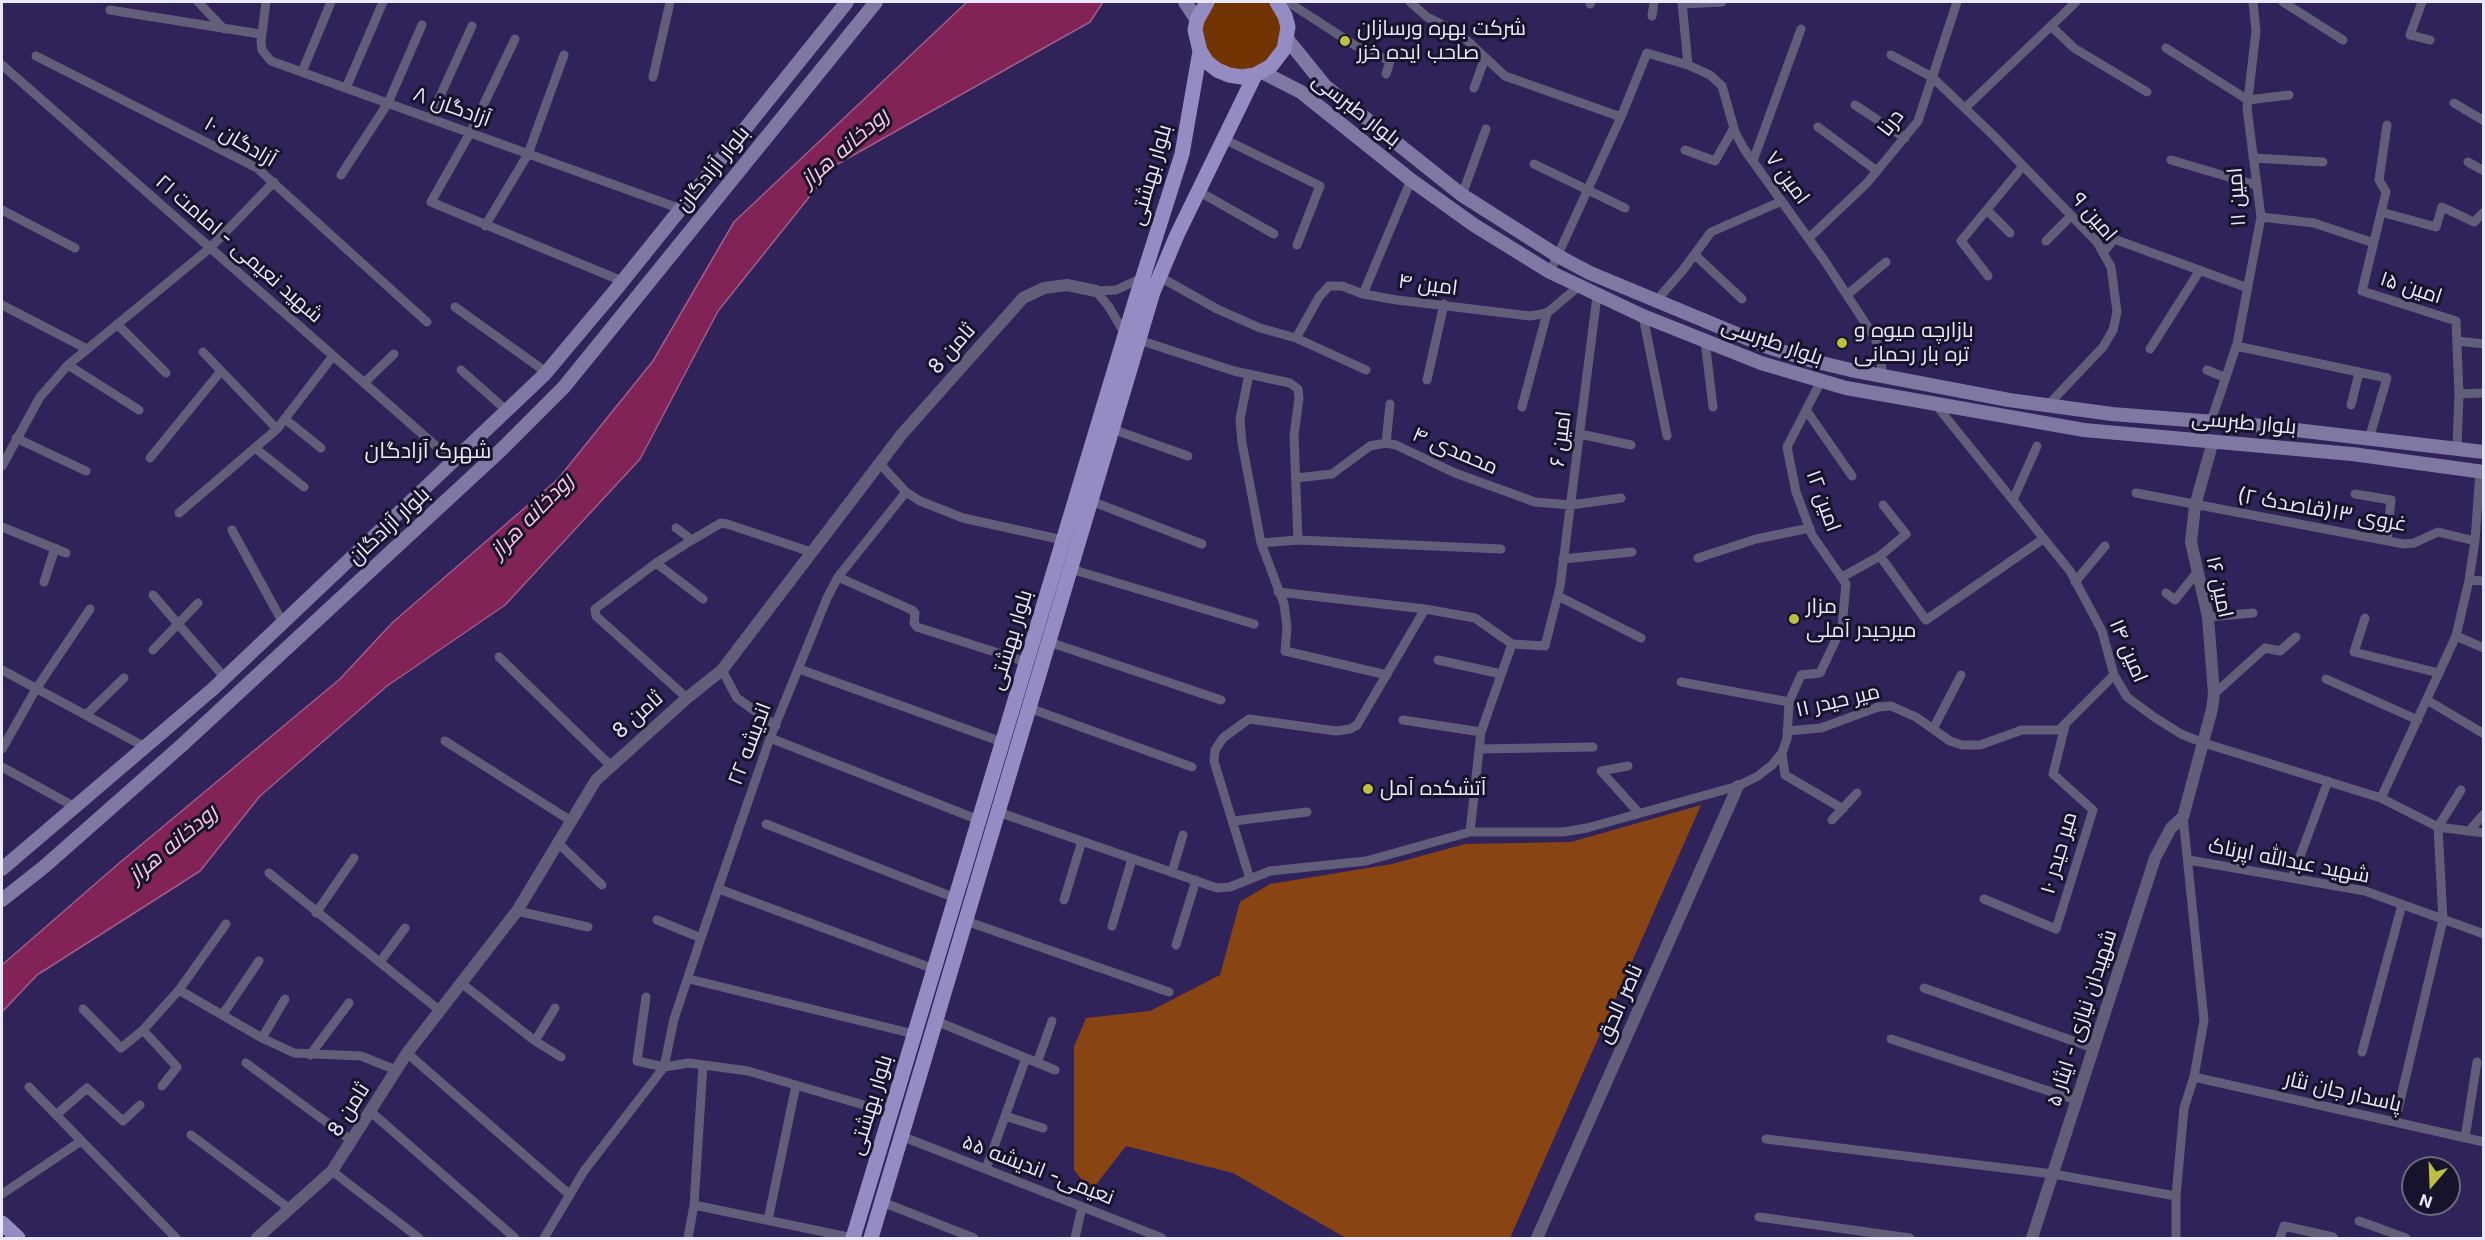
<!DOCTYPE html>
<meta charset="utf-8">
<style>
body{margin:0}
#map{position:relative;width:2485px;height:1240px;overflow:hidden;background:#30235a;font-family:Inter,sans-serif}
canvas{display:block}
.frame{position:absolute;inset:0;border:3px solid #eae8fd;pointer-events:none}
.north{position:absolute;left:2401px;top:1156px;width:60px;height:60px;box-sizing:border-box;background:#17132b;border:2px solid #6b687f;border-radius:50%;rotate:199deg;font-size:16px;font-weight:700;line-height:24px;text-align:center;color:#eae8fd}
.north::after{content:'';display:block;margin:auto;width:21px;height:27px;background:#bcbf43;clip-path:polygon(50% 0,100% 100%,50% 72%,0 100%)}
</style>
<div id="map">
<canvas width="2485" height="1240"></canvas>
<div class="frame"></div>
<div class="north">N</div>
</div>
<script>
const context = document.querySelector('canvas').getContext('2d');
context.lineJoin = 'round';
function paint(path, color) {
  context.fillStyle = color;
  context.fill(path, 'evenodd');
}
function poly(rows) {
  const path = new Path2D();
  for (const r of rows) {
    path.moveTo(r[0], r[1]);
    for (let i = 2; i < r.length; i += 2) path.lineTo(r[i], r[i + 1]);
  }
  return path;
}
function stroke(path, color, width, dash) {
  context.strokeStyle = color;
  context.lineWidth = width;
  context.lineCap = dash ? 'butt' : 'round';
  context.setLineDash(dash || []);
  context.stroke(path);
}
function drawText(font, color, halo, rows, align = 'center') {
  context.font = font + ' Inter,Cairo,sans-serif';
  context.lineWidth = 6;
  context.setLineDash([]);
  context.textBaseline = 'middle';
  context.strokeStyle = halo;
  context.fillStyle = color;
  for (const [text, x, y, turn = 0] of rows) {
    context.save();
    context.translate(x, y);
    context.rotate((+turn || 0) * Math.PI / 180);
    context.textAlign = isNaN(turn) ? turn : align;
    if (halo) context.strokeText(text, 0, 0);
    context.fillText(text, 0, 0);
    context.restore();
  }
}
paint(poly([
 [1207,2,1277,2,1288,27,1271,66,1229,75,1197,41]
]), '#733403');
paint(poly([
 [1701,805,1510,1238,1346,1238,1233,1173,1126,1146,1091,1191,1074,1170,1074,1047,1086,1018,1150,1011,1220,975,1240,902,1270,884,1392,864,1465,844,1571,842]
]), '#894414');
const water = poly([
 [967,2,1103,2,1090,22,834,166,718,311,640,459,505,605,387,686,260,796,200,871,37,975,2,1012,2,965,117,865,340,679,392,623,558,479,653,361,734,222,967,2]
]);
paint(water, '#812357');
stroke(water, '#a05e89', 1.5);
stroke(poly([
 [198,2,224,29],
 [266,2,261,42,262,50,271,61,681,209],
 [1410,2,1427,17,1459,33,1505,76,1621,117],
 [1682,2,1688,65,1710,75,1722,86,1735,132,1744,149,1824,260,1875,338,1881,355,1882,375],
 [2283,2,2343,40],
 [2422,2,2410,35,2430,40],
 [1291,4,1356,46,1390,61,1386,74],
 [1590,4,1591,2],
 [1683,4,1722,2],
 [110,10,260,34],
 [1652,16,1654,2],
 [2051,26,2074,48,2147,92],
 [515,39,470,133,431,202,622,281],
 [2166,48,2248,100,2289,95],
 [1891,55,1932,77,1994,136,2097,242,2111,267,2117,312,2113,330,2103,347,2048,405],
 [36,56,257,168,427,322],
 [2,65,453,461],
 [302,72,331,2],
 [653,77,670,2],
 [346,88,383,2],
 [1474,88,1485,58],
 [2454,103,2484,121],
 [1855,105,1905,138],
 [1965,108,2076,2],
 [430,118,472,26],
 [2387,125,2379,180,2386,192,2362,291,2456,321,2459,394,2457,449],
 [1818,127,1877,171],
 [1224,139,1320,186,1297,245],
 [1685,150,1715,161,1734,128],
 [2253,158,2323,162],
 [2171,160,2256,185],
 [1753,161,1801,29],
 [2468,162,2484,171],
 [1534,164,1625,208],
 [341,175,388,103,422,25],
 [1198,191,1274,234],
 [1462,195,1486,129],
 [2,210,75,248],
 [1987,210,2010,233],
 [2381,212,2436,227,2442,207,2474,222,2484,212],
 [2261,217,2314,223,2374,243],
 [485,226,528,154,564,55],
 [1809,238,1867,183,1918,121,1957,2],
 [2046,241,2071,216],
 [2103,253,2114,239,2248,288],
 [1695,255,1742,299],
 [1550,272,1621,117,1647,53,1688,65],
 [1988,276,1961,241,2023,166],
 [1160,277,1217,309,1260,328,1296,338,1366,370],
 [1096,291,1109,307,1125,334],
 [1096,291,1116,290,1142,278],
 [1363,294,1411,180],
 [1847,295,1886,262],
 [1656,301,1683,270,1711,232,1782,201],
 [2,305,87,349],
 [455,307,546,372],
 [1643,316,1667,436],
 [117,324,166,373],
 [1296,338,1319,297,1329,286,1342,286,1363,294,1397,300,1530,316,1547,313,1578,287],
 [1139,340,1234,371,1290,383,1298,389,1299,398,1294,436,1298,540],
 [1705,341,1713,407],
 [2457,341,2484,344],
 [2236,346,2387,378,2369,439],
 [2150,349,2200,270],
 [203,352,277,429],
 [68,365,139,410],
 [461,370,506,410],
 [2207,370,2226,378],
 [1249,374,1240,419,1242,443,1261,543,1284,604,1287,627,1285,651,1387,675],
 [1427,380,1444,304],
 [364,383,394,354],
 [2459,394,2484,393],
 [1936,405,2070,571,2102,631,2114,675,2127,697,2154,717,2181,734,2204,743,2381,798,2438,827,2484,833],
 [2351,405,2359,373],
 [1522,407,1547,313],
 [1806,410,1852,476],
 [285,419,321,448],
 [2211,421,2237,344,2261,217,2247,108,2256,31,2253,2],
 [1112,429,1188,456],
 [1580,434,1631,445],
 [16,438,86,471],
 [1386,443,1390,404],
 [255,448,304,487],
 [150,458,221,371],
 [2,466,40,397,68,365,210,248,274,182],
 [1296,478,1332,474,1370,446,1386,443,1396,445,1455,473,1535,502,1571,505,1621,498],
 [906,492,920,501,963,518,1063,540],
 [2136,493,2404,544,2414,543,2438,532,2475,541],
 [2355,494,2391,500,2387,540],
 [2013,500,2037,446],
 [1091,501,1202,544],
 [1883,505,1906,534,1880,556,1926,620,2043,539],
 [179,513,277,429,333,356],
 [2,527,66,553],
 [676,528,692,540,721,523,727,524,811,552],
 [232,530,283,623],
 [1261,543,1298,540,1501,549],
 [1698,558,1756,539,1810,528],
 [1563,559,1632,552],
 [656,563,703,599],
 [1071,569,1254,624],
 [838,577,912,610,915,613,914,623,917,627,1026,662],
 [1842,577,1880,556],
 [2469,580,2484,581],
 [44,582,55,548],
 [2075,582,2105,546],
 [1278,592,1425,609,1475,618,1512,644],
 [2166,593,2175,600,2198,571],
 [153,595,225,678],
 [1558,596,1641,638],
 [2208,617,2253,613],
 [2365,618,2354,652,2439,673],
 [2456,636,2484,648],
 [1049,642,1221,700],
 [1512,644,1545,646,1560,587,1597,296],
 [153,650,198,603],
 [499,657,611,766],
 [1438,660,1501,674],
 [799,669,1002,742],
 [2,670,145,747],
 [722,670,737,698,776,726],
 [2326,679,2418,720],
 [1681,682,1789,702],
 [2214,694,2265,648,2280,651,2296,637],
 [687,698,596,616,595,609,656,563,692,540],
 [2427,700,2484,734],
 [1029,708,1192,767],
 [86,715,124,678],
 [1403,720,1481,732],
 [1933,729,1961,675],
 [1787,731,1821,728,1878,707,1891,706,1916,717,1950,741,1962,745,1980,745,2022,730,2059,730,2114,675],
 [770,738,979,820],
 [445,741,571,821],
 [2,749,36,689,90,609],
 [1479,749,1593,747],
 [1782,753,1785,775,1843,809],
 [1628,766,1601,771,1638,812],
 [2,767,75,807],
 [2381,798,2456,636,2469,580,2475,541,2480,471],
 [998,812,1217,888,1230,887,1270,871,1366,861,1470,832,1563,832,1587,828,1738,786,1758,776,1772,765,1782,753,1787,739,1789,702,1801,675,1820,673,1842,627,1846,584,1812,535,1796,492,1787,447,1821,381],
 [1832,820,1857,793],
 [1234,821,1307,812],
 [766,824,955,898],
 [2438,827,2461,790],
 [2469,831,2484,814],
 [1470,832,1481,732,1512,644],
 [558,843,602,885],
 [2189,860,2365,891,2484,934],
 [1172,872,1183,835],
 [269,873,439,1010],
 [2292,878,2328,781],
 [1250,879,1220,781,1214,761,1215,750,1223,738,1249,719,1336,731,1350,729,1357,725,1425,609],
 [719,889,934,969],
 [1984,899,2056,929,2093,810,2053,774,2065,726],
 [1064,900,1082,841],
 [517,911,588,927],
 [316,913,354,858],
 [657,920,701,938],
 [966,921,1169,992],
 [1112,926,1132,859],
 [1176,945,1196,880],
 [380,962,405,928],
 [689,979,914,1034],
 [460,982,535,1041,561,1057],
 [1924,988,2093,1048],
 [179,990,262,1038,294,1053,361,1056,396,1070],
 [646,997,637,1061,664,1067,689,1063,748,1071,891,1113],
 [83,1009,121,1048,143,1030],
 [223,1014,259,961],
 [936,1021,1055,1070],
 [262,1038,285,999],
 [1891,1039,2076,1100],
 [535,1041,555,1008],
 [2362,1052,2402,905],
 [407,1053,570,1195],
 [310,1055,349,1003],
 [246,1063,352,1141],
 [1037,1063,1052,1021],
 [703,1065,694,1205,853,1238],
 [2194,1077,2484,1142],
 [162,1086,177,1067,143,1030,179,990,226,924],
 [29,1087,176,1238],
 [371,1112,515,1238],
 [56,1115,87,1088,123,1121,140,1105],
 [1005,1116,1043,1128],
 [2395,1122,2443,920,2438,827],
 [191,1135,290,1209],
 [901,1136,1162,1238],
 [2465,1138,2477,1062],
 [1766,1139,2053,1174,2176,1196],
 [986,1169,1026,1058],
 [332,1171,419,1238],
 [2,1194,81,1141],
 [882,1202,974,1238],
 [1759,1217,1910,1238],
 [768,1220,796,1085],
 [2359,1221,2406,1238],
 [544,1238,584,1171,664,1067,674,1019,701,938,770,738,827,598,838,577,906,492,881,465],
 [688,1238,694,1205],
 [1075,1238,1082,1207],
 [2176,1238,2176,1196,2184,1108,2194,1077,2204,1020,2183,817],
 [2280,1238,2284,1226,2333,1237]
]), '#625e79', 9);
stroke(poly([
 [257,1238,332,1171,407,1053,517,911,596,780,687,698,722,670,902,434,1023,298,1044,288,1067,285,1096,291],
 [1537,1238,1738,786],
 [2032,1238,2155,858,2171,828,2183,817,2212,709,2214,694,2208,617,2191,542,2195,506,2213,441]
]), '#625e79', 12);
stroke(poly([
 [1185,2,1197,20],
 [1287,39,1325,86,1462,195,1558,256,1590,273,1768,347,1813,361,1851,370,2009,400,2112,414,2253,425,2484,452],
 [1262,72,1301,92,1411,180,1474,225,1550,272,1643,316,1761,363,1846,388,2084,430,2352,454,2484,472],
 [2,869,214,688,544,375,613,293,847,2],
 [2,900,45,866,181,746,502,449,564,387,876,2]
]), '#7e78a3', 14);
stroke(poly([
 [1207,2,1197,20,1195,30,1200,51,1207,62,1217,70,1229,75,1242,77,1255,75,1271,66,1284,49,1288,27,1285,16,1277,2],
 [2,1223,18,1238],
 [853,1238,1135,302,1182,154,1200,51],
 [871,1238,1153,292,1177,235,1255,75]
]), '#948cc3', 15);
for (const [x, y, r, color] of [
 [1345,41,6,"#bcbf43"],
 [1842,343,6,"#bcbf43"],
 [1794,619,6,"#bcbf43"],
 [1368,789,6,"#bcbf43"]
]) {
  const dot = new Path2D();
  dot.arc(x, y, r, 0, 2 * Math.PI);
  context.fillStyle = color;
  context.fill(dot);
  stroke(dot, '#17132b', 2);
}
drawText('21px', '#eae8fd', '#17132b', [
 ["شرکت بهره ورسازان",1357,29],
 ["صاحب ایده خزر",1357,53],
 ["بازارچه میوه و",1854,331],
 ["تره بار رحمانی",1854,355],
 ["مزار",1806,607],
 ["میرحیدر آملی",1806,631],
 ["آتشکده آمل",1380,789]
], 'left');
drawText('21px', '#eae8fd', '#17132b', [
 ["آزادگان ۸",452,107,20],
 ["بلوار طبرسی",1356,110,38],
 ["درنا",1891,123,-53],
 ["آزادگان ۱۰",240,142,30],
 ["بلوار آزادگان",713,169,-51],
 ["بلوار بهشتی",1151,175,-74],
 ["امین ۷",1787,178,54],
 ["امین ۱۱",2237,197,-94],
 ["امین ۹",2094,217,49],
 ["شهید نعیمی - امامت ۲۱",239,249,41],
 ["امین ۴",1428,285,7],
 ["امین ۱۵",2411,288,18],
 ["بلوار طبرسی",1772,342,19],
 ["ثامن 8",952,349,-49],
 ["بلوار طبرسی",2244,423,5],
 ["امین ۶",1561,439,-83],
 ["محمدی ۴",1455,451,23],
 ["امین ۱۲",1823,501,70],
 ["غروی ۱۳(قاصدک ۲)",2322,510,10],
 ["بلوار آزادگان",389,526,-43],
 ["امین ۱۶",2219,587,78],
 ["بلوار بهشتی",1011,640,-73],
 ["امین ۱۴",2128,651,67],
 ["میر حیدر ۱۱",1838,701,-13],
 ["ثامن 8",638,715,-42],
 ["اندیشه ۲۲",750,744,-69],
 ["میر حیدر ۱۰",2059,853,-74],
 ["شهید عبدالله اپرناک",2289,861,11],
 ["ناصر الحق",1620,1004,-66],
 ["شهیدان نیازی - ایثار ۵",2082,1018,-72],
 ["پاسدار جان نثار",2343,1092,13],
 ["بلوار بهشتی",871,1105,-73],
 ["ثامن 8",349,1110,-58],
 ["نعیمی- اندیشه ۵۵",1038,1170,21]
]);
drawText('italic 22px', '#fbc6dd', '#17132b', [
 ["رودخانه هراز",845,148,-41],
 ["رودخانه هراز",532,516,-46],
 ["رودخانه هراز",173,844,-40]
]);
drawText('22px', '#eae8fd', '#17132b', [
 ["شهرک آزادگان",428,451]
]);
</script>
